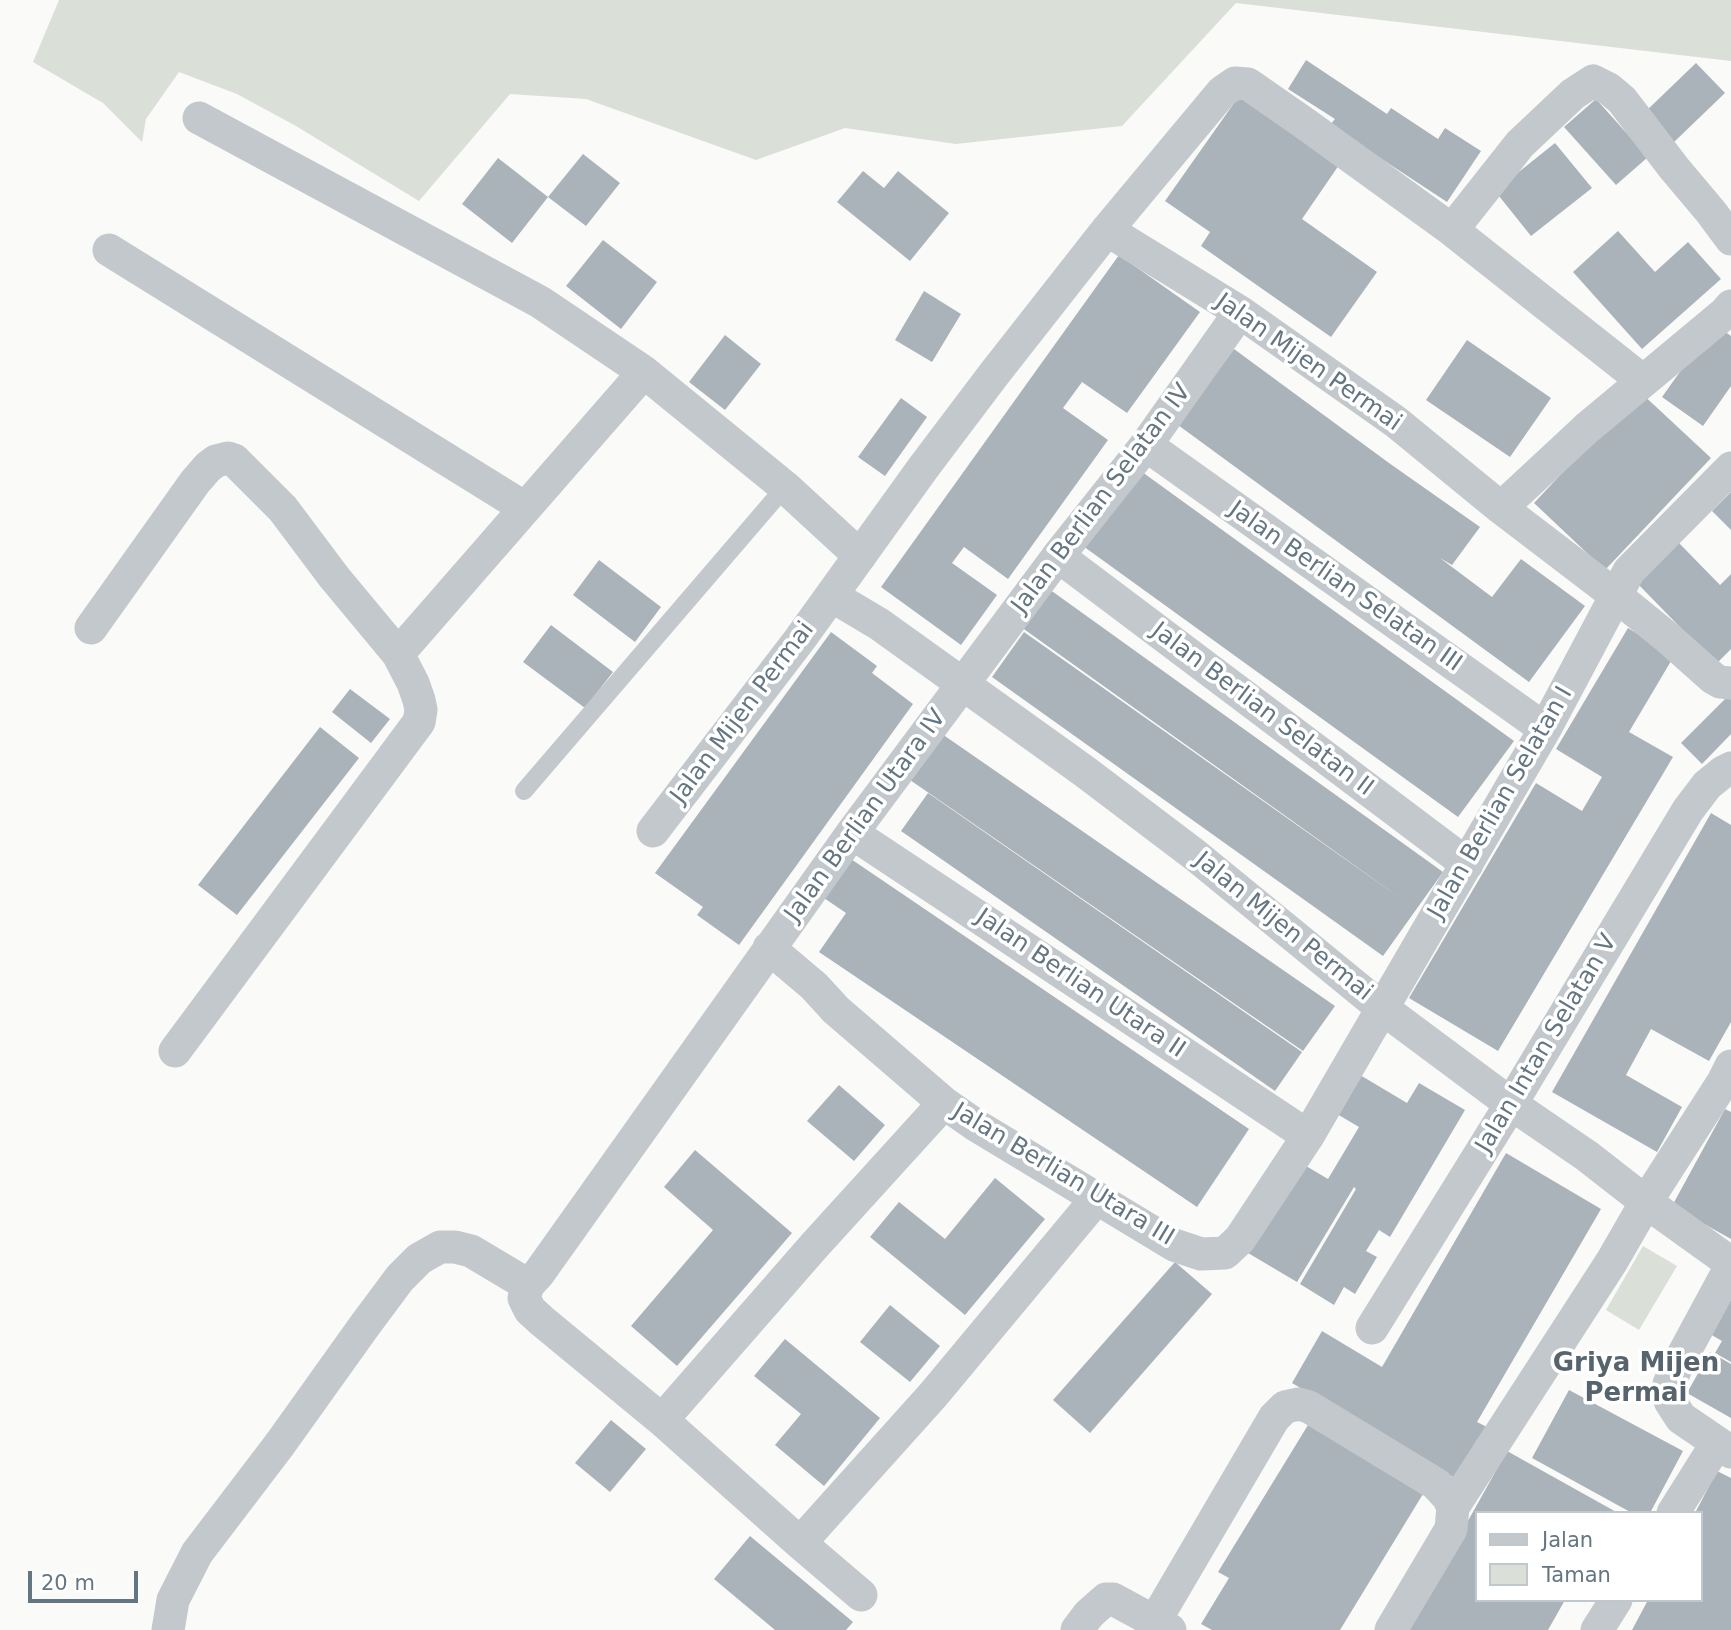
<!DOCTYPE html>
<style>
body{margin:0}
#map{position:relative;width:1731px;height:1630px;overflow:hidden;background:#fafaf8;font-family:"DejaVu Sans",sans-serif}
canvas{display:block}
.legend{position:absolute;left:1475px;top:1511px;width:228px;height:91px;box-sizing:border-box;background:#fff;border:2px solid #c1c8cd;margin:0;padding:9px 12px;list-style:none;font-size:21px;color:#657683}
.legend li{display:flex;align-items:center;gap:14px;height:35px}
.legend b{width:35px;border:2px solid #c1c8cd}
.scale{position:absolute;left:28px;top:1571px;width:110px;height:32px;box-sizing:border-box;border:4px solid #657683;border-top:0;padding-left:9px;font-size:21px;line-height:24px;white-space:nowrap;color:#657683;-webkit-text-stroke:5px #fff;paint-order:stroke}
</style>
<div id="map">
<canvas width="1731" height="1630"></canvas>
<ul class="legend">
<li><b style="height:9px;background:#c3c8cc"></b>Jalan</li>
<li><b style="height:19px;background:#dadfd7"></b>Taman</li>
</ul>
<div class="scale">20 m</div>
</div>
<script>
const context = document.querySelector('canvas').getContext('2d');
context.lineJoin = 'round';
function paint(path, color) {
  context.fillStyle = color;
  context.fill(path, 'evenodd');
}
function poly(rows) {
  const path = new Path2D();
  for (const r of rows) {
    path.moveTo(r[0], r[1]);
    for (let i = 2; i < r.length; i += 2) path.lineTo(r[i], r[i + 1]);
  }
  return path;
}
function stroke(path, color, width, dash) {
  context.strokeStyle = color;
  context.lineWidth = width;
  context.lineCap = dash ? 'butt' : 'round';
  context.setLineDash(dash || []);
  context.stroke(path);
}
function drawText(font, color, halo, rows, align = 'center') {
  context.font = font + ' "DejaVu Sans",sans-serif';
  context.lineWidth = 7;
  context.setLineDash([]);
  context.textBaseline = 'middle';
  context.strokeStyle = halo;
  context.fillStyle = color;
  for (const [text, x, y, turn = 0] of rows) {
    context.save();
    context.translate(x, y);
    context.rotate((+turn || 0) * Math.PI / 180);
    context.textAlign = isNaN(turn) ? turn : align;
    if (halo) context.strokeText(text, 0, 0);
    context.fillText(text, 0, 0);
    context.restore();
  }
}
paint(poly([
 [59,0,1731,0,1731,61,1236,3,1122,126,956,144,845,128,756,160,586,99,510,94,419,201,296,126,237,94,179,72,146,119,142,142,103,103,33,62],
 [1643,1246,1677,1266,1639,1330,1606,1310]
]), '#dadfd7');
paint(poly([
 [1306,60,1387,114,1391,108,1438,139,1445,128,1481,151,1447,202,1330,125,1335,119,1288,89],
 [1696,63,1725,93,1673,143,1644,113],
 [1239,96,1339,165,1302,219,1377,272,1331,337,1201,246,1210,232,1165,201],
 [1596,99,1648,157,1616,185,1564,127],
 [1555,143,1592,188,1531,236,1495,191],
 [583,154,620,183,586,226,548,197],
 [498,158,548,197,512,243,462,204],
 [863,171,884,188,898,171,949,213,910,261,837,202],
 [1618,231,1655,272,1688,242,1721,279,1642,349,1573,272],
 [603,240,657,282,621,329,566,286],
 [1119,255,1200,312,1127,413,1082,382,1063,408,1108,440,1008,579,964,547,952,563,997,595,961,645,881,587],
 [924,291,961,314,932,362,895,340],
 [1714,324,1731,336,1731,386,1703,426,1662,397],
 [725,335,761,364,725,410,689,382],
 [1467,340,1551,398,1510,457,1426,400],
 [1234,349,1389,463,1480,527,1452,565,1440,558,1492,597,1521,559,1585,606,1529,682,1178,425],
 [1639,391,1711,458,1605,570,1534,503],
 [901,398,927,417,885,476,858,457],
 [1138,469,1514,741,1458,817,1083,546],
 [1731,492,1731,530,1712,511],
 [1679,543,1720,585,1731,574,1731,649,1716,664,1637,583],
 [599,560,661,607,635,642,573,595],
 [1049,589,1443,872,1383,956,992,677,1024,632,1403,900,1021,627],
 [551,625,613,672,585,708,523,662],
 [1628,628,1674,656,1629,732,1673,757,1498,1051,1409,998,1536,783,1582,811,1602,777,1556,749],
 [831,632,877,666,872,673,913,704,739,945,697,915,703,907,655,873],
 [350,689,390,719,371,743,332,712],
 [1731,693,1731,734,1702,764,1681,743],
 [320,727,359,758,237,915,198,885],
 [942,734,1335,1006,1303,1051,910,780],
 [928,793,1302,1052,1275,1091,901,831],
 [1711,813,1731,825,1731,1022,1709,1061,1651,1029,1626,1075,1682,1107,1657,1152,1552,1092],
 [848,857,1249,1129,1197,1207,819,952,846,913,821,896],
 [1360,1075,1407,1103,1419,1083,1465,1110,1390,1237,1379,1230,1366,1251,1377,1257,1355,1294,1344,1287,1334,1305,1300,1284,1356,1189,1354,1187,1297,1282,1248,1253,1301,1163,1328,1179,1331,1174,1359,1127,1337,1114],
 [839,1085,885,1125,854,1161,807,1121],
 [1725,1109,1731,1112,1731,1239,1672,1206],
 [695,1150,792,1233,677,1366,631,1326,713,1230,664,1187],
 [1506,1153,1601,1209,1477,1422,1489,1428,1458,1480,1292,1383,1322,1331,1382,1367],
 [995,1178,1045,1219,965,1315,870,1237,899,1202,945,1239],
 [1175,1262,1212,1294,1090,1433,1053,1400],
 [1731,1296,1731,1362,1715,1353,1722,1341,1710,1334],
 [890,1305,940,1346,910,1382,860,1342],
 [785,1339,880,1418,824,1486,775,1445,801,1414,754,1376],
 [1710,1352,1731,1364,1731,1418,1687,1393],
 [1569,1390,1683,1451,1650,1513,1632,1513,1532,1458],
 [611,1420,646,1449,610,1492,575,1463],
 [1308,1425,1423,1494,1340,1630,1212,1630,1201,1624,1229,1578,1218,1572],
 [1507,1451,1618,1513,1477,1513,1477,1600,1565,1600,1548,1630,1407,1630],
 [1717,1471,1731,1478,1731,1630,1632,1630,1648,1600,1701,1600,1701,1513,1695,1513],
 [750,1536,853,1622,846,1630,775,1630,714,1579]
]), '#aab3b9');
stroke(poly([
 [524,791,785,487]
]), '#c3c8cc', 18);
stroke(poly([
 [199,118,540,302,644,372,785,487,860,556],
 [1107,230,1240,312,1396,422,1501,508,1615,595,1668,638,1713,678,1720,682,1731,683],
 [1452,230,1520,144,1573,94,1593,81,1609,89,1622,100,1674,168,1711,212,1731,239],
 [109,250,525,508],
 [1146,445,1545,729],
 [1501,508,1587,428,1725,313,1731,306],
 [1058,556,1467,864],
 [832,596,879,624,1084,771,1195,855,1382,1008,1511,1104,1587,1156,1646,1202,1731,1263],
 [91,628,195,482,208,467,216,461,228,458,234,460,283,509,334,577,398,654,644,372],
 [653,831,800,639,923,468,994,374,1107,230,1222,92,1235,83,1248,84,1307,125,1452,230,1643,381],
 [852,833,1308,1136],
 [769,948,814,986,836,1010,944,1103,977,1126,1174,1245,1201,1254,1225,1253,1240,1239,1308,1136,1545,729,1629,571,1731,468],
 [175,1051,419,722,421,710,419,700,413,683,398,654],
 [1731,1266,1677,1366,1669,1384,1670,1401,1681,1418,1731,1452],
 [1372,1328,1511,1104,1688,810,1707,785,1723,772,1731,768],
 [662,1420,814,1246,944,1103],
 [1453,1507,1612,1261,1646,1202,1723,1082,1731,1066],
 [1673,1513,1717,1443],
 [800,1543,933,1395,1097,1198],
 [861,1595,800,1543,662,1420,542,1321,530,1310,524,1298,528,1285,539,1273,852,833,1058,556,1146,445,1240,312],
 [1155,1621,1274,1418,1285,1407,1299,1404,1309,1407,1436,1484,1448,1497,1453,1507,1451,1529,1391,1630],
 [168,1630,173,1600,197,1553,280,1444,365,1325,400,1278,419,1259,440,1247,455,1247,471,1251,528,1285],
 [1077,1630,1089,1614,1106,1599,1113,1599,1170,1630],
 [1597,1630,1616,1600]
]), '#c3c8cc', 33);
drawText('24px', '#657683', '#fff', [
 ["Jalan Mijen Permai",1308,363,35],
 ["Jalan Berlian Selatan IV",1102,499,-53],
 ["Jalan Berlian Selatan III",1345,587,35],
 ["Jalan Berlian Selatan II",1262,710,37],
 ["Jalan Mijen Permai",743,713,-53],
 ["Jalan Berlian Selatan I",1501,803,-60],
 ["Jalan Berlian Utara IV",866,816,-54],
 ["Jalan Mijen Permai",1283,927,39],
 ["Jalan Berlian Utara II",1080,984,34],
 ["Jalan Intan Selatan V",1547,1044,-59],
 ["Jalan Berlian Utara III",1063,1175,31]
]);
drawText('bold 26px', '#57646e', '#fff', [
 ["Griya Mijen",1636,1364],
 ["Permai",1636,1394]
]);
</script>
